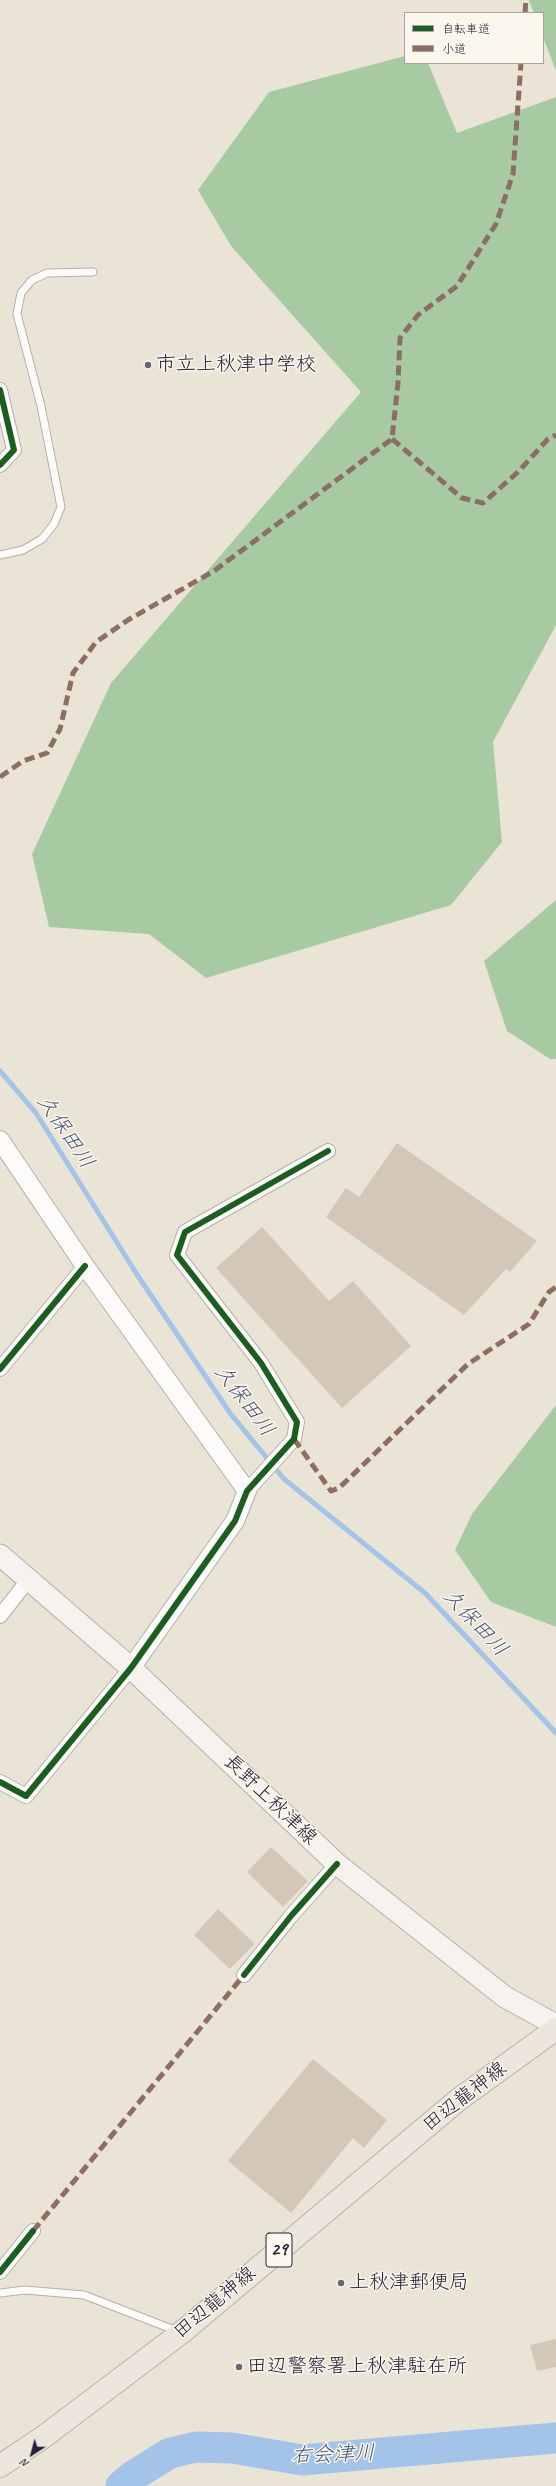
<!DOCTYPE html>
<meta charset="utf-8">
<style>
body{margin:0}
#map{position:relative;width:556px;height:2486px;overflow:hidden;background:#eae4d6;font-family:Caveat,"Klee One",sans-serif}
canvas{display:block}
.legend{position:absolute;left:404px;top:12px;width:140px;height:52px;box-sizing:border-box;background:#fbf7ec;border:1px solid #a4a2a5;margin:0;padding:5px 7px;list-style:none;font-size:12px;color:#22223b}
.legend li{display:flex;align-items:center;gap:8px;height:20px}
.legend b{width:20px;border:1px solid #a4a2a5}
.north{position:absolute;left:12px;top:2434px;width:40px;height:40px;-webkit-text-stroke:3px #fbf7ec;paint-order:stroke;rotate:216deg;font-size:11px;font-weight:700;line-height:16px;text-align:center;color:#22223b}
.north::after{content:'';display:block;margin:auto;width:14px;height:18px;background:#22223b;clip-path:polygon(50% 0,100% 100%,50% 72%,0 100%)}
</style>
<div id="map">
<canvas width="556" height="2486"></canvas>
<ul class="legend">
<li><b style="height:5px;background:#1b5e20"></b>自転車道</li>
<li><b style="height:5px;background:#8d6e63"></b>小道</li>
</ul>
<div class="north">N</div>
</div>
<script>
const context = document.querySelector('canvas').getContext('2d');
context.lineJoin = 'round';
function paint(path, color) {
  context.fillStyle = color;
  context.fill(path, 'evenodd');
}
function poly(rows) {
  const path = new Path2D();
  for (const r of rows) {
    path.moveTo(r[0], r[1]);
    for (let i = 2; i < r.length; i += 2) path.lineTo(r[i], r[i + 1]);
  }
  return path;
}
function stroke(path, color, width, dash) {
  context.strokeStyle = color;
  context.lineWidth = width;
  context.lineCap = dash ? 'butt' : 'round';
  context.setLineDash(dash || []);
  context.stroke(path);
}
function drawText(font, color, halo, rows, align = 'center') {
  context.font = font + ' Caveat,"Klee One",sans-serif';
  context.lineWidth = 3;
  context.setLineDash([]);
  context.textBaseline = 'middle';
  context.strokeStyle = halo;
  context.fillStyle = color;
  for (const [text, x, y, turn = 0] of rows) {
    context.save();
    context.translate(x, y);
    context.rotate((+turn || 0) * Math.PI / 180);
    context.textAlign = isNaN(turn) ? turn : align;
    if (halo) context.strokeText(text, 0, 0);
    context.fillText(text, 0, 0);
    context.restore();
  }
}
paint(poly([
 [529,0,556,0,556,71,543,37,543,13,534,13],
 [405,56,405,63,428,63,457,133,556,97,556,625,493,742,502,842,451,905,206,978,149,934,49,927,32,854,111,683,361,392,231,246,198,190,269,92],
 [556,900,556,1059,550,1059,507,1031,484,961],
 [556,1405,556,1627,491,1602,455,1550,472,1514]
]), '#a8caa2');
stroke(poly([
 [0,1071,36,1113,136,1273,230,1413,284,1479,425,1593,556,1733]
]), '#a3c3e8', 5);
stroke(poly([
 [121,2486,133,2476,170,2453,196,2447,232,2448,302,2460,556,2438]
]), '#a3c3e8', 31);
paint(poly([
 [397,1143,537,1241,510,1272,506,1269,464,1315,326,1217,346,1188,359,1197],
 [262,1227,329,1301,353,1281,411,1346,342,1408,216,1268],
 [271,1847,308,1881,283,1907,247,1872],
 [218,1909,255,1944,230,1969,194,1935],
 [313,2059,387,2120,364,2148,353,2138,291,2213,228,2161],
 [556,2339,556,2367,537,2371,530,2345]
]), '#d2c7b9');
const service = poly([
 [0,555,23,550,42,539,54,524,61,507,41,406,17,314,21,293,32,280,47,273,93,272],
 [0,2293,25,2290,84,2295,177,2331]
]);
const minor = poly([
 [0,390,14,450,0,465],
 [0,1369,85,1266],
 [247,1491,294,1439,297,1422,261,1363,177,1255,185,1232,328,1151],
 [0,1616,29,1579],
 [0,1782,26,1796,131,1668],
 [244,1975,291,1916,337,1864],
 [0,2272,33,2231]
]);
const tertiary = poly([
 [0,1140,85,1266,247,1491,235,1521,131,1668]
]);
const secondary = poly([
 [0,1555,131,1668,337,1864,505,1997,556,2025]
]);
const primary = poly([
 [0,2466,42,2438,181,2333,458,2100,556,2029]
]);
stroke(service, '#b4b0aa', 9);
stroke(minor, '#b4b0aa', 16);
stroke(tertiary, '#b4b0aa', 20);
stroke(secondary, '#b4b0aa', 23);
stroke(primary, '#b4b0aa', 24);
stroke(service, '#fcfbf9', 7);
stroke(minor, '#fcfbf9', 14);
stroke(tertiary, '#fcfbf9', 18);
stroke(secondary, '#f6f2ee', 21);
stroke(primary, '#ede6dd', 22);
stroke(poly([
 [525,13,526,0],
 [392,439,462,498,483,503,518,472,548,439,556,435],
 [0,777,23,761,47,753,60,729,73,673,96,642,128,620,214,571,392,439,398,383,400,338,418,315,457,286,496,224,513,174,521,63],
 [294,1439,331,1491,339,1488,468,1364,529,1324,549,1292,556,1287],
 [33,2231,244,1975]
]), '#8d6e63', 5, [10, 5]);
stroke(poly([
 [0,390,14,450,0,465],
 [0,1369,85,1266],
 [0,1782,26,1796,131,1668,235,1521,247,1491,294,1439,297,1422,261,1363,177,1255,185,1232,328,1151],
 [244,1975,291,1916,337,1864],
 [0,2272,33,2231]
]), '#1b5e20', 6);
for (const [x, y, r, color] of [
 [148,365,4,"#686671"],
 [341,2283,4,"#686671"],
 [239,2367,4,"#686671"]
]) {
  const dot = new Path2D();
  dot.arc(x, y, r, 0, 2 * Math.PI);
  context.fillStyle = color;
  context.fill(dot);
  stroke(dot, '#fbf7ec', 1.5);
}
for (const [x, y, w] of [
 [279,2250,26]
]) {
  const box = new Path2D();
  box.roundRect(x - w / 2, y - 17, w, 34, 3);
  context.fillStyle = '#fbf7ec';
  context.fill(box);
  stroke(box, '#22223b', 1);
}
drawText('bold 19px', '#22223b', null, [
 ["29",279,2250]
]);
drawText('20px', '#22223b', '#fbf7ec', [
 ["市立上秋津中学校",156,365],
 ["上秋津郵便局",349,2283],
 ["田辺警察署上秋津駐在所",247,2367]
], 'left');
drawText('20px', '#22223b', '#fbf7ec', [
 ["長野上秋津線",270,1800,44],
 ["田辺龍神線",465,2097,-38],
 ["田辺龍神線",215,2303,-40]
]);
drawText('italic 21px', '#45557a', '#fbf7ec', [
 ["久保田川",65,1132,56],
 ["久保田川",244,1401,53],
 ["久保田川",475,1623,47],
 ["右会津川",333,2455,-2]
]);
</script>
